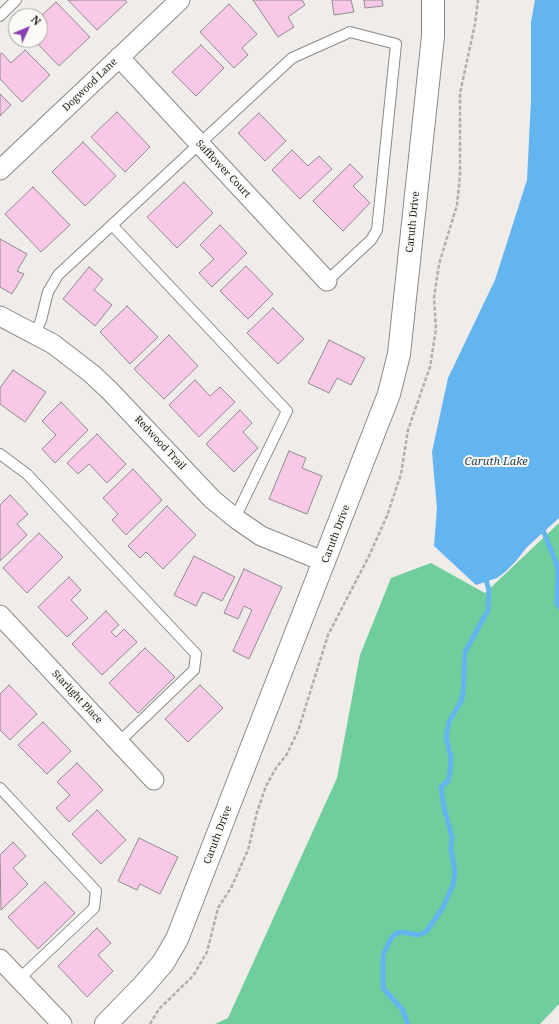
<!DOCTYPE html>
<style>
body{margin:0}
#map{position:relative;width:559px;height:1024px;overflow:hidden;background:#efecea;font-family:"Noto Serif",serif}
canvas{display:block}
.north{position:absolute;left:8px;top:8px;width:40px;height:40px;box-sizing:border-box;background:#fcfaf7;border:1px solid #a5a4a1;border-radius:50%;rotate:46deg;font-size:11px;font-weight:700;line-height:16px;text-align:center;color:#232221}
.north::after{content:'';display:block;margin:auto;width:14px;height:18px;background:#8640b4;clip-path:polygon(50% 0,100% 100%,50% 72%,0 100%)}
</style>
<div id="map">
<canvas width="559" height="1024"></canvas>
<div class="north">N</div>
</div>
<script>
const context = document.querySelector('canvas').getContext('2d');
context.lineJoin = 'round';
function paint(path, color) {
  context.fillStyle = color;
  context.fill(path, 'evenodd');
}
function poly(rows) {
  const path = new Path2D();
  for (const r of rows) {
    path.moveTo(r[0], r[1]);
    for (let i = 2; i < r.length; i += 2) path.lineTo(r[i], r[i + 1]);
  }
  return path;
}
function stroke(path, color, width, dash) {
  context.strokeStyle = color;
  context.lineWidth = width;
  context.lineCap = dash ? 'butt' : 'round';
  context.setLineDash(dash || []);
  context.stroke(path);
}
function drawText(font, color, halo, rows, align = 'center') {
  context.font = font + ' "Noto Serif",serif';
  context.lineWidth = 4;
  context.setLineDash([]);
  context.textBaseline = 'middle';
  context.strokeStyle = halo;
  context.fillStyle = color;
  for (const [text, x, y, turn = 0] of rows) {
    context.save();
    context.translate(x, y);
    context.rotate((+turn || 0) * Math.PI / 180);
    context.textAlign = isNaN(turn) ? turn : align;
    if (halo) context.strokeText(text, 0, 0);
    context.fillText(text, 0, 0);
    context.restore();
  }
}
paint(poly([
 [559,523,559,1004,540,1024,215,1024,228,1018,337,778,360,655,391,578,431,563,485,593]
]), '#6fce9b');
paint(poly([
 [535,0,559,0,559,518,527,547,516,561,505,572,497,578,476,585,434,546,437,508,432,452,448,378,495,280,527,180,531,100,531,22]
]), '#64b4f0');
stroke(poly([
 [546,526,543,530,558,568,557,603,559,607],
 [408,1024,402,1009,383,988,383,955,392,937,397,933,402,932,418,935,426,932,442,909,453,885,455,872,451,849,452,837,444,808,441,787,448,781,450,773,451,757,446,737,449,722,461,701,463,694,465,652,488,610,489,591,485,575]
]), '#64b4f0', 5);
const building = poly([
 [68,0,125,0,127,2,97,30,68,0],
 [253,0,302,0,305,5,288,17,294,27,278,37,253,0],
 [332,0,351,0,354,12,334,15,332,0],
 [364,0,382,0,383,6,365,8,364,0],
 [56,2,90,37,59,66,34,40,40,40,40,17,56,2],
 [229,4,257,34,242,48,248,55,234,68,200,32,229,4],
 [201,45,224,68,196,96,172,72,201,45],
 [25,50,50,75,22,102,0,79,0,54,2,53,11,63,25,50],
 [0,94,11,105,0,116,0,94],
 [117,112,150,147,125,172,91,137,117,112],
 [259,113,286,141,265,161,238,133,259,113],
 [83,142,116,176,85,206,52,172,83,142],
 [292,150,308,166,319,156,332,169,300,199,272,170,292,150],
 [350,164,363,177,353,186,370,203,343,231,313,201,350,164],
 [184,182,213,213,177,248,147,217,184,182],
 [33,187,70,225,41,252,5,214,33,187],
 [220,225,247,253,212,287,199,273,214,259,200,245,220,225],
 [0,239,27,254,17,271,24,274,12,294,0,287,0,239],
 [246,266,273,294,248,319,220,291,246,266],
 [89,267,103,279,94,290,112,305,95,326,63,299,89,267],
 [127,306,158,337,130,364,100,332,127,306],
 [273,308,304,339,278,364,247,333,273,308],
 [169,335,198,366,164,399,134,369,169,335],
 [329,340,365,358,351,385,337,378,329,393,308,383,329,340],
 [13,370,46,392,25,422,0,404,0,388,13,370],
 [195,380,210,396,220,387,235,402,199,437,169,405,195,380],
 [61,402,88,430,55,463,42,449,56,435,42,421,61,402],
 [240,410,252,423,243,432,258,448,234,472,206,444,240,410],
 [97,434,126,464,107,483,89,464,78,474,67,463,97,434],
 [289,451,306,458,302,468,322,476,307,514,269,499,289,451],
 [133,469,162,500,126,535,112,520,118,514,103,498,133,469],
 [10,495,28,514,17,524,27,535,0,561,0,505,10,495],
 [167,506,196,535,163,569,146,552,140,558,128,546,167,506],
 [39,533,63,557,27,593,3,568,39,533],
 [194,556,235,577,222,601,203,592,196,606,174,595,194,556],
 [244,569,282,587,249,659,233,651,252,610,244,606,238,619,224,613,244,569],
 [69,577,81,590,71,600,88,618,67,637,38,607,69,577],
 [106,611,119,625,111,632,116,637,124,629,137,642,102,675,72,644,106,611],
 [145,648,175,677,138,713,109,683,145,648],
 [9,685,37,714,10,740,0,730,0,694,9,685],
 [200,685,223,708,188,742,165,719,200,685],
 [43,722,71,751,47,774,18,745,43,722],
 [77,763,103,790,69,822,56,808,70,795,57,782,77,763],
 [97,810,126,840,101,864,72,834,97,810],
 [139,838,178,857,160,894,140,884,137,890,118,881,139,838],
 [13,842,26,856,13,868,28,884,1,910,0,855,13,842],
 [45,882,75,913,38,949,8,917,45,882],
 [97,928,111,943,98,955,113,971,87,997,58,966,97,928]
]);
paint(building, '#f9c7e7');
stroke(building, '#8f8c8e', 1);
const service = poly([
 [0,16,16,0],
 [112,225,287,411,235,518],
 [35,334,41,320,48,292,58,275,292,58,350,32,396,44,377,230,371,240,327,281],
 [0,454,27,474,196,654,194,670,119,742],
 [0,788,96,891,94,908,19,979]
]);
const minor = poly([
 [119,57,327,281],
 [0,170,180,0],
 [0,316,53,344,92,374,110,391,212,499,235,518,261,536,325,562],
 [0,615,154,780],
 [0,959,62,1024]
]);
const tertiary = poly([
 [106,1024,143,986,163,963,177,939,389,394,399,354,433,36,433,0]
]);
stroke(service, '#8b8986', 12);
stroke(minor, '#8b8986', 21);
stroke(tertiary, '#8b8986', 24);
stroke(poly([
 [150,1024,159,1009,193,976,207,952,218,908,231,888,248,850,257,812,266,786,276,768,287,754,298,731,328,635,369,556,387,516,401,474,408,430,430,367,436,329,434,298,439,264,457,205,460,176,460,93,475,24,478,0]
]), '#b1afad', 2.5, [4, 2]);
stroke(service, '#fff', 10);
stroke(minor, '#fff', 19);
stroke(tertiary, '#fff', 22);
drawText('10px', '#232221', '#fcfaf7', [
 ["Dogwood Lane",90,85,-44],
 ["Safflower Court",223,169,47],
 ["Caruth Drive",413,222,-84],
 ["Redwood Trail",160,443,47],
 ["Caruth Drive",336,534,-69],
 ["Starlight Place",77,697,47],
 ["Caruth Drive",218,835,-69]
]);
drawText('italic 11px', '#193a53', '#fcfaf7', [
 ["Caruth Lake",496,462]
]);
</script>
